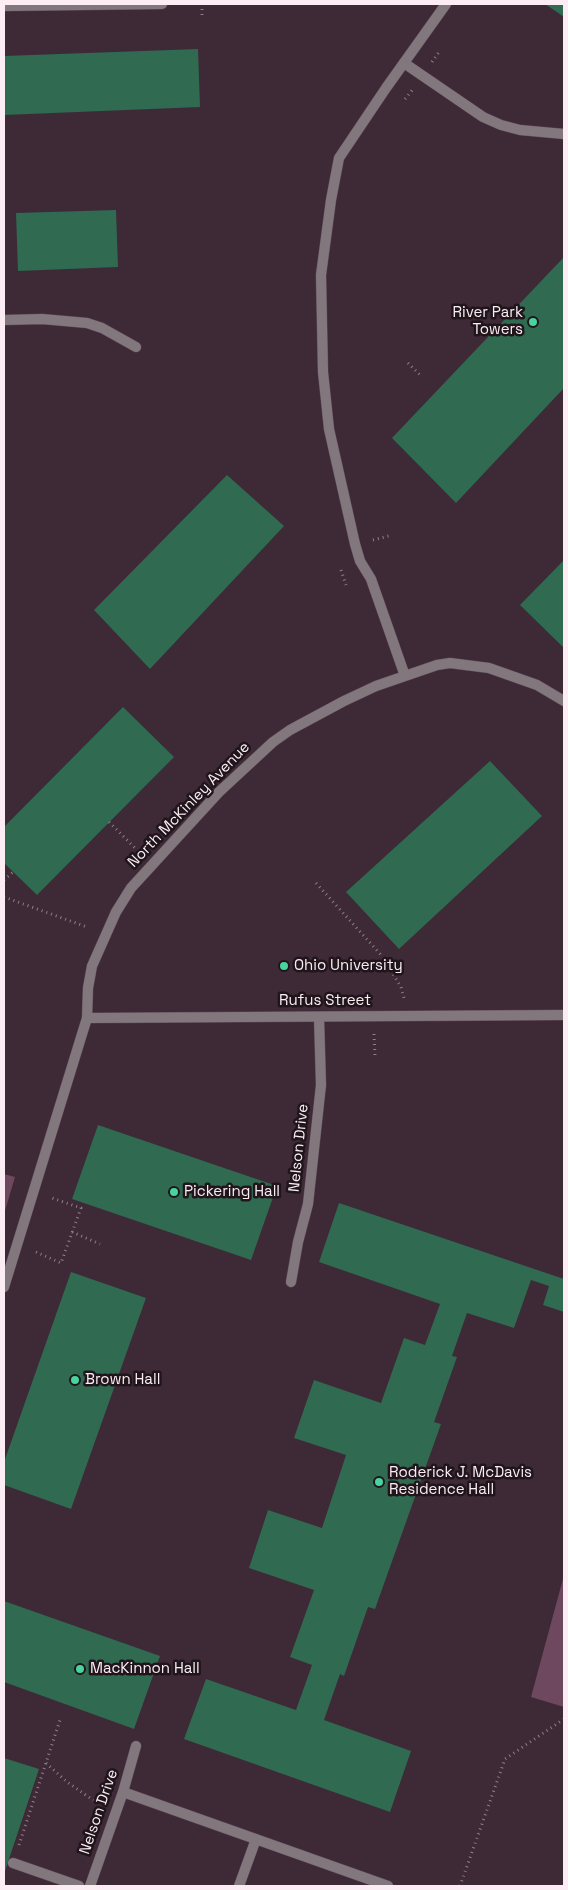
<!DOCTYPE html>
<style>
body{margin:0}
#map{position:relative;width:568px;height:1890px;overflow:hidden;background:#3e2936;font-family:"Space Grotesk",sans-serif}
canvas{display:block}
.frame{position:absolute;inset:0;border:5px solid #fcedf5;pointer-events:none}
</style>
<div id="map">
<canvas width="568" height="1890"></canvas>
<div class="frame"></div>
</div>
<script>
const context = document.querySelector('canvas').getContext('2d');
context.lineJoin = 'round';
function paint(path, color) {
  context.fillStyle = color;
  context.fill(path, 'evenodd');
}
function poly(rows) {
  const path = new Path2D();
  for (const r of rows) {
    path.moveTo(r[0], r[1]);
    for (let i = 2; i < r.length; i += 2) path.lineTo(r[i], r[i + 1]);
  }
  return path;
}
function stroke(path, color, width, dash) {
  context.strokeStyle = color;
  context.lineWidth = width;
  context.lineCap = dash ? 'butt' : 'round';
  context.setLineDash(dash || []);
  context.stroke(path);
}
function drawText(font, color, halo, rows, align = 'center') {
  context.font = font + ' "Space Grotesk",sans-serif';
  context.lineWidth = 5;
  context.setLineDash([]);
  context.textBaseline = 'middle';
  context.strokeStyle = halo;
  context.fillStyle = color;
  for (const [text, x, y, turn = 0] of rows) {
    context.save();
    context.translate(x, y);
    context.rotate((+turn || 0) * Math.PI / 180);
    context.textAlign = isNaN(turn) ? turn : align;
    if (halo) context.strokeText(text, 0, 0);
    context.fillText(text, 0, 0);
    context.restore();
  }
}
paint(poly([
 [4,1174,15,1177,4,1214],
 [564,1575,564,1707,531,1697]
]), '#6e485f');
paint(poly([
 [545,4,564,4,564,17],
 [198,49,200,107,4,115,4,56],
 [116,210,118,267,18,271,16,213],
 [564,257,564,388,456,503,392,438],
 [227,475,284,526,150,669,94,610],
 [564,560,564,648,520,605],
 [123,707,174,757,37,895,4,863,4,827],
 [490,761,542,816,399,949,346,892],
 [98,1125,277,1186,251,1260,72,1199],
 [339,1203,564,1279,564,1312,543,1305,549,1286,531,1280,514,1328,467,1313,452,1356,457,1357,434,1422,441,1424,375,1609,368,1607,344,1676,340,1674,324,1720,411,1751,390,1812,184,1739,206,1679,296,1710,312,1665,290,1657,314,1590,249,1568,268,1510,322,1528,346,1455,294,1438,314,1380,381,1403,404,1338,425,1345,440,1304,319,1262],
 [71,1272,146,1298,71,1509,4,1485,4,1462],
 [4,1601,160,1656,134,1729,4,1682],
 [4,1758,39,1769,4,1874]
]), '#2f6a51');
const service = poly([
 [404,63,483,117,501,125,520,130,564,134],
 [291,1282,298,1242,308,1204,321,1085,319,1017],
 [123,1792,388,1886],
 [13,1863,79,1886],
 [90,1886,123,1792,136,1746],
 [239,1886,256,1839]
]);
const minor = poly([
 [4,6,162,4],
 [4,320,42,319,87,323,102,328,136,347],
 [405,676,371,579,360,561,355,544,329,429,323,372,321,275,331,200,339,158,386,88,446,4],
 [87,1018,564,1015],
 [4,1287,87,1018,88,988,92,966,116,912,131,888,219,792,273,742,290,730,344,701,376,686,437,665,450,663,489,668,537,685,564,701]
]);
stroke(service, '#5c4855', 11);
stroke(minor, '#5c4855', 11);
stroke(poly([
 [202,4,202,17],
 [432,62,439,52],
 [405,99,413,89],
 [408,363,420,375],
 [373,540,392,535],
 [341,570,346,585],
 [109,822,140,853],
 [4,880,13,872],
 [316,883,382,956,401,987,404,998],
 [4,897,87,927],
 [374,1034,375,1056],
 [72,1232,100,1244],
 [36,1252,61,1263,81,1208,52,1198],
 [46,1763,67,1782,93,1800,99,1803],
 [19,1845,61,1717],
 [460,1886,505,1759,564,1719]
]), '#907e88', 3, [1, 4]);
stroke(service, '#83777e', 10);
stroke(minor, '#83777e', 10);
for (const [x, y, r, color] of [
 [533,322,5,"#47d49e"],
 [284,966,5,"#47d49e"],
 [174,1192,5,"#47d49e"],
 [75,1380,5,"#47d49e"],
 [379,1482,5,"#47d49e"],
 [80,1669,5,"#47d49e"]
]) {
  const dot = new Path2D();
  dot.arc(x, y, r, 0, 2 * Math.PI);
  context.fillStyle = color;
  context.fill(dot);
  stroke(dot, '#1f151b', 2);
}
drawText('15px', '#fcedf5', '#1f151b', [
 ["River Park",523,313,"right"],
 ["Towers",523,330,"right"],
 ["Ohio University",294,966],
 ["Pickering Hall",184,1192],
 ["Brown Hall",85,1380],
 ["Roderick J. McDavis",389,1473],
 ["Residence Hall",389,1490],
 ["MacKinnon Hall",90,1669]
], 'left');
drawText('15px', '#fcedf5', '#1f151b', [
 ["North McKinley Avenue",189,805,-46],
 ["Rufus Street",325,1001],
 ["Nelson Drive",299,1148,-84],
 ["Nelson Drive",99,1812,-71]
]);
</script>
